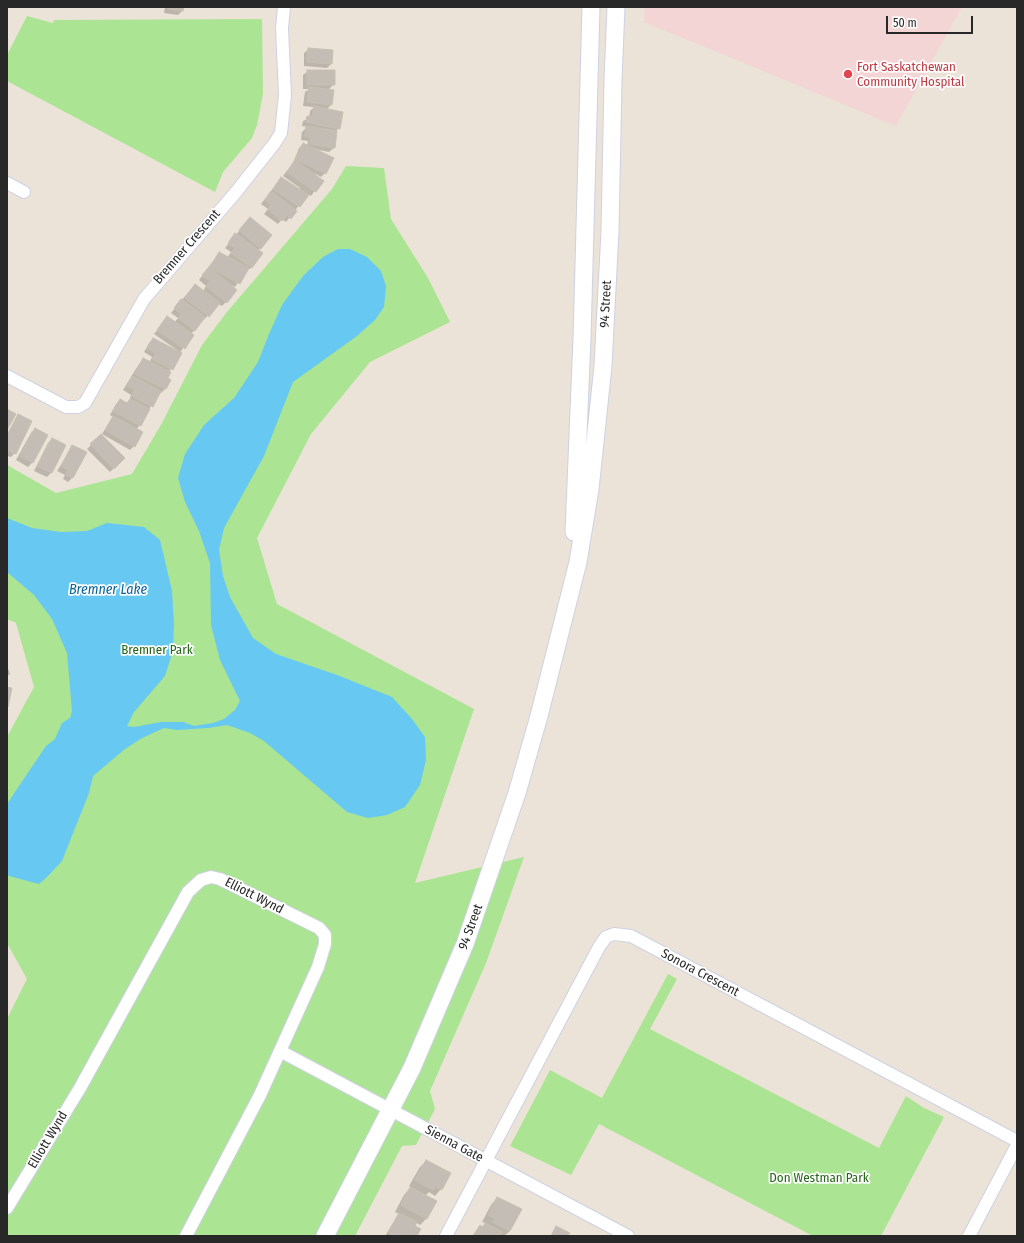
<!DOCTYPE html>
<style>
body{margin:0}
#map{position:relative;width:1024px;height:1243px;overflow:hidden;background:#ebe3d8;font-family:"Fira Sans Condensed",sans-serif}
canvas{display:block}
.frame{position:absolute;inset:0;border:8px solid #282828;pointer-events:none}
.scale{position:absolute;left:886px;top:16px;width:87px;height:18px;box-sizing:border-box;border:2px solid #282828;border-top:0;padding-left:5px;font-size:12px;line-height:14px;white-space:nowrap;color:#282828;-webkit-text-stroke:3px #fff;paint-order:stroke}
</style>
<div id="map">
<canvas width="1024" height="1243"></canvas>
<div class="frame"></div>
<div class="scale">50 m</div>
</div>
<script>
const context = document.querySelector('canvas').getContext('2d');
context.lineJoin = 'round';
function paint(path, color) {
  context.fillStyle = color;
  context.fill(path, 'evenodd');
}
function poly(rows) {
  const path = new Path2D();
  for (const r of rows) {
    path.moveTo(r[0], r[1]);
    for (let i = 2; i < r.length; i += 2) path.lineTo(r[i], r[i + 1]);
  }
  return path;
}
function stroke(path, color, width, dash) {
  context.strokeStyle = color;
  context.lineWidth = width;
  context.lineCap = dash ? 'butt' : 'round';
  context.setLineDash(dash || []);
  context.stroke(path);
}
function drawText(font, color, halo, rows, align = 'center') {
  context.font = font + ' "Fira Sans Condensed",sans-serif';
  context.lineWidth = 3.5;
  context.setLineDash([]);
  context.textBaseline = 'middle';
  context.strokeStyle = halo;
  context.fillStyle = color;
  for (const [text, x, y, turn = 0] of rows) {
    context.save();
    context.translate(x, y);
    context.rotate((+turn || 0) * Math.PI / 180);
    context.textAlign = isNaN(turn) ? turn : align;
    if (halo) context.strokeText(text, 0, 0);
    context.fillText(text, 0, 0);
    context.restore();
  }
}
paint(poly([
 [645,7,962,7,896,126,644,22]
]), '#f3d5d5');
paint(poly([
 [27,16,53,23,54,20,262,19,263,94,257,125,252,138,223,172,215,192,7,81,7,55],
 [346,166,384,168,391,219,428,278,450,322,370,362,311,434,257,538,277,604,474,709,415,883,524,857,486,963,430,1091,435,1109,416,1145,402,1146,355,1236,7,1236,7,1019,27,979,7,943,7,737,34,687,16,623,7,619,7,465,56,493,132,474,162,423,202,345,227,312,332,189],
 [668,974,677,979,650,1029,879,1148,906,1096,924,1108,944,1117,881,1236,813,1236,599,1124,571,1175,510,1146,550,1070,602,1098]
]), '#abe492');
paint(poly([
 [338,249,350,249,367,257,381,271,386,286,384,307,375,320,357,336,293,382,264,456,224,528,219,550,223,576,230,597,253,638,276,654,337,675,392,697,412,719,425,737,426,760,420,785,405,807,387,815,368,818,347,812,264,741,250,733,227,725,208,728,177,730,164,728,142,738,125,749,93,776,89,793,62,861,47,877,39,884,9,876,7,874,7,804,46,746,55,739,62,723,70,718,72,711,67,653,52,619,34,595,7,572,7,518,32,528,61,532,87,531,107,523,144,527,160,540,172,591,174,625,173,651,165,676,134,712,127,726,134,727,161,722,183,722,194,726,213,723,224,719,235,710,240,701,220,660,211,625,210,563,199,531,185,502,178,478,185,454,204,425,234,398,258,362,269,334,282,305,303,276,323,257]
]), '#67c8f2');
paint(poly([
 [165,7,182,7,182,11,178,15,164,13],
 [309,49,331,64,327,68,304,66,304,53],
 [308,71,334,84,329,89,324,90,331,105,326,110,339,128,336,131,334,148,329,152,314,149,325,173,321,177,314,173,322,181,311,196,308,194,286,222,282,219,278,224,264,214,268,209,261,204,281,178,299,190,300,188,283,176,293,163,299,148,303,144,307,146,308,141,301,140,302,132,307,127,302,126,303,121,309,118,310,111,314,107,303,106,305,92,309,89,303,89,303,75],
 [250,218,260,248,251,268,246,271,235,287,232,285,236,290,226,302,222,306,218,304,191,334,169,372,167,378,170,380,165,389,161,393,159,392,140,425,136,430,134,446,130,450,102,434,113,417,110,415,116,404,120,400,126,404,129,401,131,395,123,390,139,364,143,360,149,363,152,357,144,352,149,343,153,339,176,351,177,350,154,334,167,318,174,323,178,318,171,313,191,289,203,291,206,286,199,280,219,253,227,258,231,252,225,248],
 [18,415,15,453,11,457,7,456,7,434],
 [35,429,32,463,28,467,16,460,31,433],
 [101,435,124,458,110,472,87,449],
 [52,439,65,445,51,473,47,477,34,471,48,443],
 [73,446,85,452,72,478,68,482,63,479,65,475,57,471],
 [7,665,10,674,7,676],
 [426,1161,441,1189,435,1196,429,1192,425,1196,427,1218,420,1225,415,1222,413,1226,416,1236,385,1236,399,1214,395,1212,404,1195,411,1187,409,1186,420,1167],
 [497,1198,510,1231,504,1236,472,1236,480,1227,482,1228,486,1223,482,1222,491,1205]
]), '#0003');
const building = poly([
 [168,7,184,7,183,11,168,9,168,7],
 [308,48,333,50,332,64,307,62,308,48],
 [307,70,335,70,335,85,307,85,307,70],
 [309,87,334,90,332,105,307,102,309,87],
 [314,106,343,112,340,129,306,122,307,116,312,117,314,106],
 [306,126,337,131,335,148,310,144,311,137,305,136,306,126],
 [303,143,334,158,326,174,295,159,303,143],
 [295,160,324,181,316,192,287,172,295,160],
 [281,177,309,195,300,207,273,189,281,177],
 [271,191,297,211,291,219,287,215,282,221,268,209,271,205,265,200,271,191],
 [250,217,272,235,261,249,239,230,250,217],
 [235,233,263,253,252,268,231,253,235,248,228,243,235,233],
 [219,252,249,268,240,284,210,267,219,252],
 [209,267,237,290,227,303,206,286,210,281,202,275,209,267],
 [195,284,220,303,209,317,185,298,195,284],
 [181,299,205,317,195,331,178,318,181,314,174,308,181,299],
 [167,316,194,335,185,349,157,330,167,316],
 [153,338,182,353,173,370,152,359,156,353,147,348,153,338],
 [143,358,171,372,168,378,171,380,166,389,135,374,143,358],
 [132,376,161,391,153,407,132,396,135,390,127,386,132,376],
 [120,399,127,403,130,399,150,409,141,426,113,411,120,399],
 [7,409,16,414,7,430,7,409],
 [18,414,32,421,16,454,7,450,7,436,18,414],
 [113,416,143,432,135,447,105,430,113,416],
 [35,428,48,435,33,463,20,456,35,428],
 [101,434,125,458,114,469,90,444,101,434],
 [52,438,66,445,52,473,37,466,52,438],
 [72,445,87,452,73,478,66,475,69,470,61,466,72,445],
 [7,687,12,688,8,707,7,706,7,687],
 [426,1160,451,1173,442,1190,435,1186,433,1190,415,1180,426,1160],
 [410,1187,437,1201,427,1219,401,1205,410,1187],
 [497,1197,522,1209,510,1231,493,1222,495,1218,488,1215,497,1197],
 [399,1213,417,1222,415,1226,421,1229,417,1236,395,1236,388,1232,399,1213],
 [485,1223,502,1232,500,1236,473,1236,480,1225,483,1227,485,1223],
 [556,1226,570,1233,568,1236,551,1236,556,1226]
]);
paint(building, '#c3bdb5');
stroke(building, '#c6c0b2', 1);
const minor = poly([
 [7,183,24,192],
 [7,376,66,407,78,407,85,403,144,299,236,192,274,144,281,133,285,95,282,28,284,7],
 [280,1051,628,1236],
 [7,1208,80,1088,188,892,201,880,211,877,220,879,319,928,325,935,325,944,318,967,260,1095,186,1236],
 [446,1236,599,947,606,937,614,934,631,936,1017,1141],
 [969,1236,1017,1145]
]);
const secondary = poly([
 [574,532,582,338,591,7],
 [325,1236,412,1068,465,944,517,793,539,716,578,562,590,489,603,366,610,231,613,80,616,7]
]);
stroke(minor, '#ced1e2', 14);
stroke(secondary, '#ced1e2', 19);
stroke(minor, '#fff', 12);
stroke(secondary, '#fff', 17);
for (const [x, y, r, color] of [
 [848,74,5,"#e0444e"]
]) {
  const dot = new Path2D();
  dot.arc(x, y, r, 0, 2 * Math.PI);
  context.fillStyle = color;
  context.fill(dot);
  stroke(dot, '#fff', 1.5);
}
drawText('13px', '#be3a42', '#fff', [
 ["Fort Saskatchewan",857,67],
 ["Community Hospital",857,82]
], 'left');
drawText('13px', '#282828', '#fff', [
 ["Bremner Crescent",187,247,-49],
 ["94 Street",606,304,-87],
 ["Elliott Wynd",254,896,27],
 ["94 Street",471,927,-70],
 ["Sonora Crescent",700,973,28],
 ["Elliott Wynd",48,1140,-59],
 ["Sienna Gate",454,1144,28]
]);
drawText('13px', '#256517', '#fff', [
 ["Bremner Park",157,650],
 ["Don Westman Park",819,1178]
]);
drawText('italic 14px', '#09639a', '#fff', [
 ["Bremner Lake",108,590]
]);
</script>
